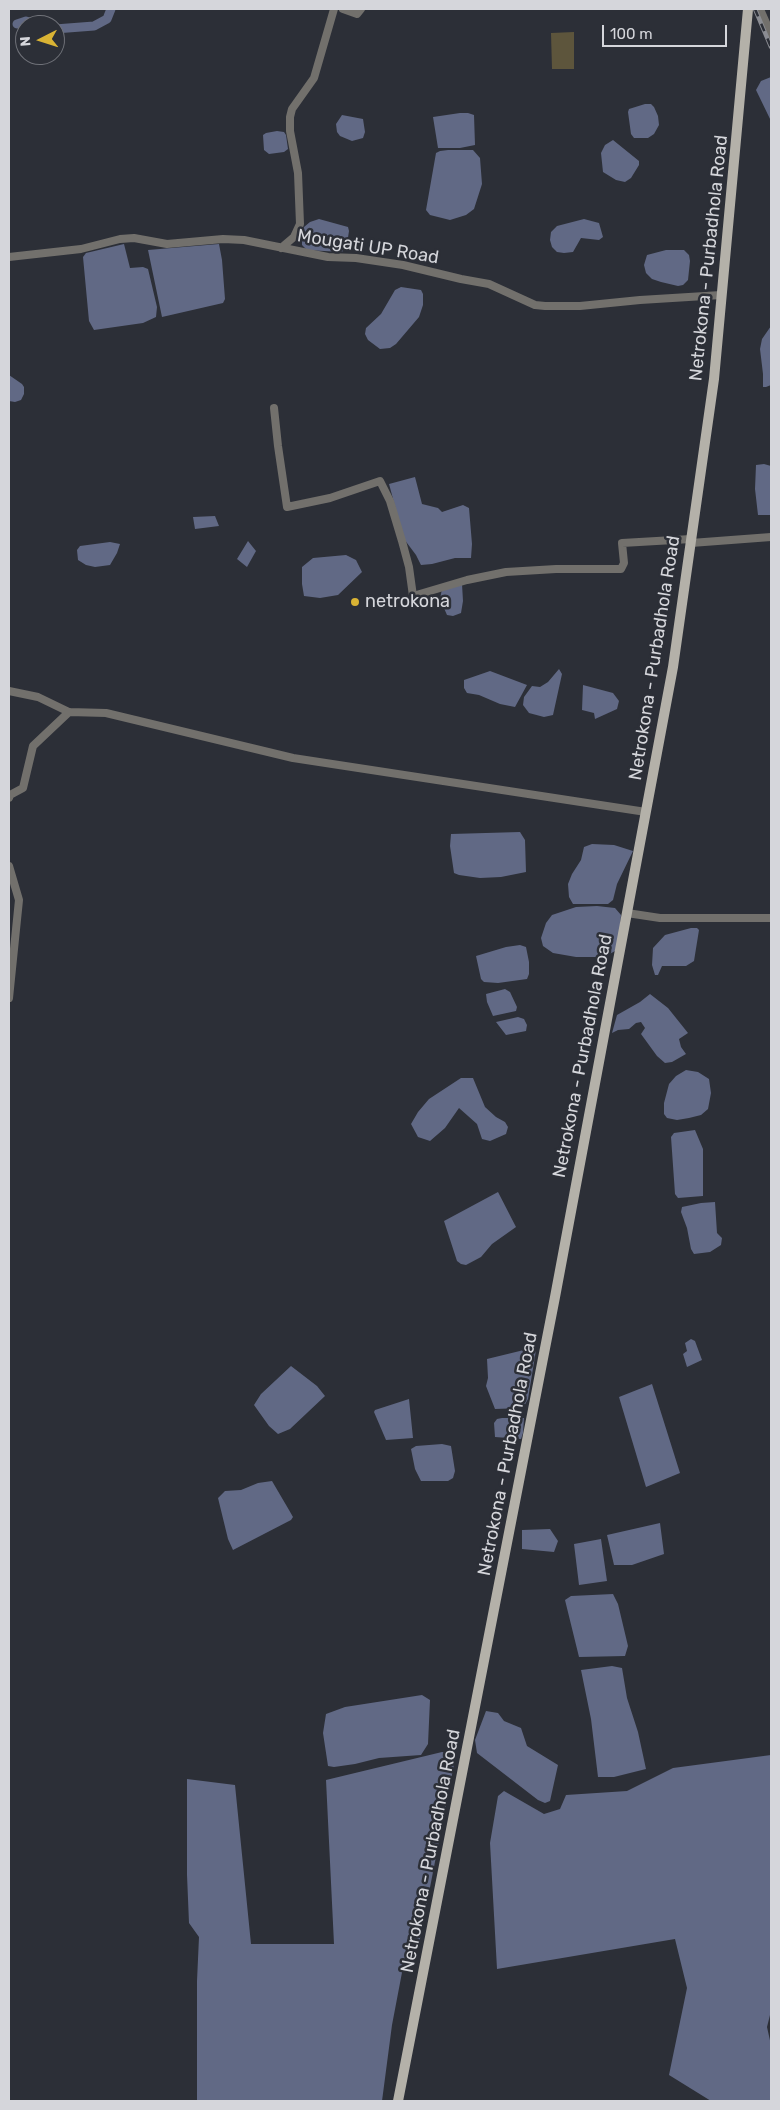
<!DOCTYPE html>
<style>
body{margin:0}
#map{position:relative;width:780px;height:2110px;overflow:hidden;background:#2c2f37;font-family:Rubik,sans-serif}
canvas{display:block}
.frame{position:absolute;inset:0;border:10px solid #d5d6db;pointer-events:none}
.north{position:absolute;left:15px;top:15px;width:50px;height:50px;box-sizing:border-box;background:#2c2f37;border:1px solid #707279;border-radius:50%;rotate:265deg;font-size:14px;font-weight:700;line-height:20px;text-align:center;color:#d5d6db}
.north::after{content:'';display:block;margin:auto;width:18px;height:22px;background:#d9b334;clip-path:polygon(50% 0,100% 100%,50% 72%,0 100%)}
.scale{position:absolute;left:602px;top:25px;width:125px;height:22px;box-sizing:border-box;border:2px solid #d5d6db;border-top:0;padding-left:6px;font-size:15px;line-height:18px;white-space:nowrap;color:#d5d6db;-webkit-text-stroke:4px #2c2f37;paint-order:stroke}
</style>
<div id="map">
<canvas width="780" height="2110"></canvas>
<div class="frame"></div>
<div class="north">N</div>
<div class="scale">100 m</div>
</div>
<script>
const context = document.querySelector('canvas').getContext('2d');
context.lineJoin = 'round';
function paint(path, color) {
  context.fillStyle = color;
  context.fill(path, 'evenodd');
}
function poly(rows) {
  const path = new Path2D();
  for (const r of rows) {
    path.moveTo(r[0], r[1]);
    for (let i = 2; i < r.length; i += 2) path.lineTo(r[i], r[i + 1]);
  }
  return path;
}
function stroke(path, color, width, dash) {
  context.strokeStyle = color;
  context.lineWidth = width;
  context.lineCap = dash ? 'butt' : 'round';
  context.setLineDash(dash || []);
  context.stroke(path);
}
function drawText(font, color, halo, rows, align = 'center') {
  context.font = font + ' Rubik,sans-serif';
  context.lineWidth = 5;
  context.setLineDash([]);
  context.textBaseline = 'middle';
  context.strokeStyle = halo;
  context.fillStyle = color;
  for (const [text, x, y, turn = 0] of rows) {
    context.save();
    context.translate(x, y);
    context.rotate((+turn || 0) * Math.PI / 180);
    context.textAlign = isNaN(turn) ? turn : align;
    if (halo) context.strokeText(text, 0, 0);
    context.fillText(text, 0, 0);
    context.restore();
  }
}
paint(poly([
 [574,32,574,69,552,69,551,33]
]), '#5d553c');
paint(poly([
 [771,77,771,121,756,90,761,81],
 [645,104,651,104,654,107,658,116,659,125,654,134,648,138,634,138,631,134,628,112,629,109],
 [460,113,468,113,474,115,475,145,460,148,438,148,433,117],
 [342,115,363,119,365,132,363,138,352,141,340,136,337,132,336,124],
 [277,131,284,132,286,135,288,149,284,152,269,154,264,150,263,135,266,133],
 [613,140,639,161,639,165,631,178,625,182,616,180,603,172,601,153,605,145],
 [448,150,473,150,480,158,482,184,474,209,466,215,450,220,430,215,426,210,436,153,440,151],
 [319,219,348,227,349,231,347,244,342,252,307,250,302,245,302,233,304,227,310,222],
 [584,219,599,223,603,237,599,240,581,238,573,252,564,253,557,252,552,247,550,240,551,232,557,226],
 [124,244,130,268,143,267,148,269,157,307,156,317,143,323,94,330,89,321,83,257,86,253],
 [219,244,222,260,225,299,223,303,162,317,148,250],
 [666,250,684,250,689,255,690,261,688,280,683,285,678,286,661,282,652,279,646,273,644,265,647,255],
 [401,287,421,290,423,294,423,305,419,317,396,344,390,348,380,349,368,340,365,334,366,328,381,314,395,290],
 [771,326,771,385,766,387,763,387,763,374,760,349,762,339],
 [9,375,22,384,24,387,24,394,21,400,15,402,9,401],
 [764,464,771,466,771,515,758,515,755,489,756,465],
 [415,477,422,504,438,508,442,512,463,505,469,508,472,544,471,558,455,558,432,564,421,565,416,555,404,539,389,484],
 [215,516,219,526,195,529,193,517],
 [248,541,256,551,247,567,237,559],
 [110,542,120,544,117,553,110,565,95,567,86,565,78,560,77,550,80,546],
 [346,555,356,560,362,572,338,595,320,598,304,596,302,584,302,567,313,558],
 [462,584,463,601,461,613,453,616,447,615,440,599,442,589],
 [559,669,562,674,553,715,544,717,529,713,523,705,524,697,532,686,540,687,548,682],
 [490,671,527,685,515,707,500,704,479,695,467,693,464,688,464,680],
 [583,685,613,693,619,701,617,709,595,719,594,713,582,710],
 [520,832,525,840,526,872,501,877,480,878,459,875,454,873,450,846,451,834],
 [592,844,614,845,633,851,617,884,613,900,608,904,573,904,569,897,568,884,572,874,581,860,584,847],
 [597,906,615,908,621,915,619,941,615,951,608,955,599,957,576,957,553,953,543,946,541,938,546,923,552,915,576,907],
 [691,928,697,928,699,930,694,961,686,966,662,966,658,975,655,975,652,965,653,948,665,935],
 [520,945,526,947,529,962,529,974,527,979,498,983,484,982,481,979,476,956,506,947],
 [505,989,510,992,517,1007,516,1011,493,1016,487,1002,486,994],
 [650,994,668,1008,688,1033,679,1039,681,1047,686,1054,672,1062,665,1063,657,1056,641,1034,645,1028,641,1022,636,1023,629,1029,618,1030,612,1033,617,1015,640,1002],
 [518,1017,524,1019,527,1025,526,1031,506,1035,496,1022],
 [686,1070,698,1072,709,1079,711,1093,708,1109,701,1115,689,1118,677,1120,667,1118,664,1114,664,1103,669,1084,676,1076],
 [461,1078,473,1078,485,1107,496,1117,505,1122,508,1127,506,1134,490,1141,482,1139,477,1124,459,1108,445,1128,430,1141,418,1137,411,1124,418,1112,429,1099],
 [695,1130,703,1149,703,1196,678,1198,675,1194,671,1137,674,1133],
 [498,1192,516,1227,492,1244,481,1257,466,1265,461,1264,457,1261,444,1221],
 [715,1202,717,1233,722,1238,721,1245,710,1252,694,1254,691,1249,687,1228,681,1212,682,1207,701,1203],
 [691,1339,695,1341,702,1360,687,1367,683,1354,687,1351,685,1343],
 [528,1349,536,1350,528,1399,523,1408,495,1409,486,1386,488,1378,487,1359],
 [291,1366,317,1386,325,1396,290,1429,278,1434,269,1426,254,1405,261,1394],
 [652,1384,680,1473,646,1487,619,1397],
 [409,1399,413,1438,386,1440,374,1412,375,1410],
 [502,1418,524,1418,523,1433,521,1439,495,1437,494,1423,497,1419],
 [442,1444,451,1446,455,1471,453,1478,448,1481,421,1481,415,1469,411,1449,416,1446],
 [272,1481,289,1510,293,1517,291,1520,233,1550,228,1539,218,1498,225,1491,241,1490,258,1483],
 [660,1523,664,1554,632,1565,614,1565,607,1535],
 [550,1529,558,1541,554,1552,522,1549,522,1530],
 [601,1539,607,1581,579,1585,574,1544],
 [613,1594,618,1604,628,1646,625,1656,579,1657,565,1600,571,1596],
 [612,1666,622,1668,627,1698,638,1732,646,1769,614,1777,598,1777,591,1719,581,1670],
 [422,1695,430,1700,428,1744,421,1755,379,1758,355,1764,334,1767,328,1766,323,1733,326,1714,345,1707],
 [486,1711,498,1713,504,1721,521,1728,527,1746,558,1765,550,1801,545,1803,538,1800,477,1753,475,1740],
 [442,1752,456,1754,418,1949,404,1962,392,2025,382,2101,197,2101,197,1981,199,1937,189,1923,187,1875,187,1779,235,1785,251,1944,334,1944,326,1780],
 [771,1755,771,2011,767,2027,771,2045,771,2101,711,2101,669,2075,687,1988,675,1939,497,1969,490,1843,498,1796,504,1791,544,1814,560,1809,566,1795,627,1791,673,1768]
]), '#616985');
stroke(poly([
 [17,24,26,21,40,25],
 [55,29,94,26,107,19,111,9]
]), '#616985', 9);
stroke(poly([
 [343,9,357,14,361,9],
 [760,9,771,34],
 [281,248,294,237,300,224,298,173,290,131,290,117,292,109,314,78,334,9],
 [9,257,81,249,120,239,134,238,167,244,223,239,244,240,328,257,356,258,403,265,461,279,489,284,535,305,545,306,580,306,640,300,721,295],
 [274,408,278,446,287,507,330,498,380,481,390,501,402,541,409,567,413,596,467,580,506,572,556,569,621,569,624,563,622,543,691,539],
 [691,543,771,537],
 [9,691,38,697,69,712,106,713,293,758,646,812],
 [9,798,10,795,23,788,33,746,69,712],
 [9,866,19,900,9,998],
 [627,913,660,918,771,918]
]), '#72706c', 8);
stroke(poly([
 [398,2101,555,1297,673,667,714,379,748,9]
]), '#b4b1a9', 10);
const rail = poly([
 [755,9,771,47]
]);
stroke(rail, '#8a8c92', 4.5);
stroke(rail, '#2c2f37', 2.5, [8]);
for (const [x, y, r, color] of [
 [355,602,5,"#d9b334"]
]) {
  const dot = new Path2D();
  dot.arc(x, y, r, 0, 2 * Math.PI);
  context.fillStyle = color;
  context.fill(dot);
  stroke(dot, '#2c2f37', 2);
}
drawText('18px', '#d5d6db', '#2c2f37', [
 ["Mougati UP Road",368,247,9],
 ["Netrokona - Purbadhola Road",709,258,-84],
 ["Netrokona - Purbadhola Road",655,658,-81],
 ["Netrokona - Purbadhola Road",583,1056,-79],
 ["Netrokona - Purbadhola Road",508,1454,-79],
 ["Netrokona - Purbadhola Road",431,1851,-79]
]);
drawText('18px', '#d5d6db', '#2c2f37', [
 ["netrokona",365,602]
], 'left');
</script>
